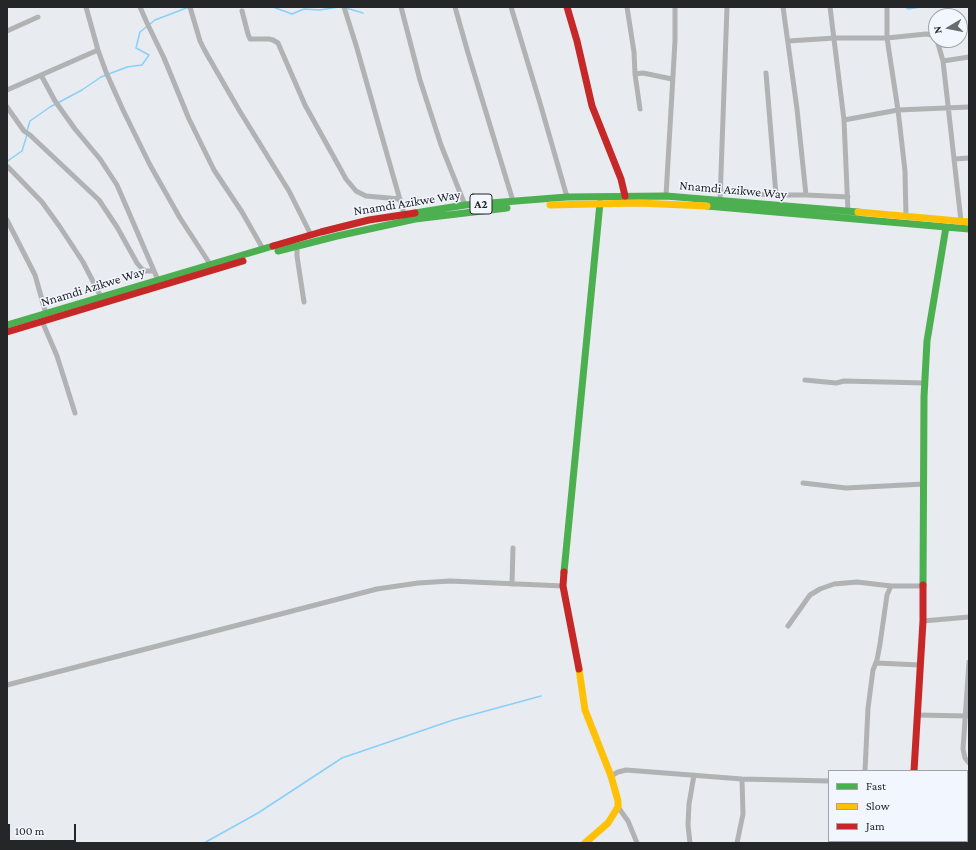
<!DOCTYPE html>
<style>
body{margin:0}
#map{position:relative;width:976px;height:850px;overflow:hidden;background:#e8ebef;font-family:"Crimson Pro",serif}
canvas{display:block}
.frame{position:absolute;inset:0;border:8px solid #242628;pointer-events:none}
.legend{position:absolute;left:828px;top:770px;width:140px;height:72px;box-sizing:border-box;background:#f2f7ff;border:1px solid #a0a3a9;margin:0;padding:5px 7px;list-style:none;font-size:12px;color:#242628}
.legend li{display:flex;align-items:center;gap:8px;height:20px}
.legend b{width:20px;border:1px solid #a0a3a9}
.north{position:absolute;left:928px;top:8px;width:40px;height:40px;box-sizing:border-box;background:#f2f7ff;border:1px solid #a0a3a9;border-radius:50%;rotate:260deg;font-size:11px;font-weight:700;line-height:16px;text-align:center;color:#242628}
.north::after{content:'';display:block;margin:auto;width:14px;height:18px;background:#696b6e;clip-path:polygon(50% 0,100% 100%,50% 72%,0 100%)}
.scale{position:absolute;left:8px;top:824px;width:68px;height:18px;box-sizing:border-box;border:2px solid #242628;border-top:0;padding-left:5px;font-size:12px;line-height:14px;white-space:nowrap;color:#242628;-webkit-text-stroke:3px #f2f7ff;paint-order:stroke}
</style>
<div id="map">
<canvas width="976" height="850"></canvas>
<div class="frame"></div>
<ul class="legend">
<li><b style="height:5px;background:#4caf50"></b>Fast</li>
<li><b style="height:5px;background:#ffc107"></b>Slow</li>
<li><b style="height:5px;background:#c62828"></b>Jam</li>
</ul>
<div class="north">N</div>
<div class="scale">100 m</div>
</div>
<script>
const context = document.querySelector('canvas').getContext('2d');
context.lineJoin = 'round';
function poly(rows) {
  const path = new Path2D();
  for (const r of rows) {
    path.moveTo(r[0], r[1]);
    for (let i = 2; i < r.length; i += 2) path.lineTo(r[i], r[i + 1]);
  }
  return path;
}
function stroke(path, color, width, dash) {
  context.strokeStyle = color;
  context.lineWidth = width;
  context.lineCap = dash ? 'butt' : 'round';
  context.setLineDash(dash || []);
  context.stroke(path);
}
function drawText(font, color, halo, rows, align = 'center') {
  context.font = font + ' "Crimson Pro",serif';
  context.lineWidth = 3;
  context.setLineDash([]);
  context.textBaseline = 'middle';
  context.strokeStyle = halo;
  context.fillStyle = color;
  for (const [text, x, y, turn = 0] of rows) {
    context.save();
    context.translate(x, y);
    context.rotate((+turn || 0) * Math.PI / 180);
    context.textAlign = isNaN(turn) ? turn : align;
    if (halo) context.strokeText(text, 0, 0);
    context.fillText(text, 0, 0);
    context.restore();
  }
}
stroke(poly([
 [273,7,292,14,304,9,320,10,338,7],
 [905,7,908,9,921,7],
 [346,8,363,13],
 [27,131,30,121,50,107,82,90,101,77,127,67,142,65,149,55,136,48,140,32,155,20,189,7],
 [7,162,9,160,22,151,27,135],
 [204,843,258,813,342,758,453,720,541,696]
]), '#88d0fa', 1.5);
stroke(poly([
 [86,7,98,50,106,72,123,110,150,165,180,218,210,264],
 [140,7,147,23,164,58,189,119,214,170,242,212,263,249],
 [190,7,200,41,205,51,239,110,289,191,311,235],
 [344,7,356,45,404,214],
 [401,7,420,80,441,145,465,205],
 [455,7,468,53,513,201],
 [511,7,540,103,567,197],
 [627,7,634,52,635,74,643,73,672,79],
 [783,7,797,109,806,195,848,197],
 [830,7,844,120,848,212],
 [887,7,887,38,898,110,905,171,906,217],
 [242,11,248,34,250,39,269,39,273,40,278,43,305,105,346,179,356,191,366,196,400,199],
 [7,31,38,17],
 [937,40,943,61,961,221],
 [788,41,835,38,887,38,926,34,932,35,936,38],
 [943,61,969,57],
 [766,73,776,195],
 [635,74,640,109],
 [41,75,55,101,75,129,100,159,117,185,158,280],
 [7,90,98,50],
 [7,107,24,131,30,135,99,200,117,227,137,263,142,269,146,271,153,271],
 [844,120,898,110,969,107],
 [954,159,969,158],
 [8,167,42,202,60,227,83,262,101,297],
 [720,192,776,195,806,195],
 [666,196,675,41,675,7],
 [720,201,727,7],
 [7,220,35,275,46,314],
 [297,246,297,256,304,302],
 [42,321,57,356,75,413],
 [805,380,836,383,844,381,925,383],
 [803,483,846,488,924,484],
 [512,584,513,548],
 [923,621,969,617],
 [788,626,810,595,820,589,834,584,857,582,891,586,923,586],
 [969,662,963,749,965,758,969,763],
 [876,663,920,665],
 [7,685,377,589,418,583,450,581,563,586],
 [917,715,968,716],
 [865,771,868,708,873,670,877,660,880,644,887,595,891,586],
 [611,776,618,772,626,770,742,779,829,781],
 [618,807,628,821,637,843],
 [886,841,886,843],
 [938,841,939,843],
 [690,843,688,825,689,804,694,775],
 [737,843,743,814,742,779],
 [845,843,845,841]
]), '#b1b2b4', 5);
stroke(poly([
 [707,206,969,229],
 [415,213,465,205,567,197,666,196,858,212],
 [278,251,337,236,415,219,507,208],
 [7,325,273,246],
 [564,572,600,203],
 [923,585,924,397,927,341,946,227],
 [911,841,911,843]
]), '#4caf50', 7);
stroke(poly([
 [550,205,638,203,707,206],
 [858,212,969,222],
 [579,669,585,710,611,776,618,801,618,807,608,823,585,843]
]), '#ffc107', 7);
stroke(poly([
 [567,7,577,41,592,106,621,179,625,196],
 [273,246,321,232,369,220,415,213],
 [7,332,243,261],
 [564,572,563,586,579,669],
 [914,771,923,621,923,585]
]), '#c62828', 7);
for (const [x, y, w] of [
 [481,204,22]
]) {
  const box = new Path2D();
  box.roundRect(x - w / 2, y - 10, w, 20, 3);
  context.fillStyle = '#f2f7ff';
  context.fill(box);
  stroke(box, '#242628', 1);
}
drawText('bold 12px', '#242628', null, [
 ["A2",481,204]
]);
drawText('13px', '#242628', '#f2f7ff', [
 ["Nnamdi Azikwe Way",733,190,5],
 ["Nnamdi Azikwe Way",407,203,-9],
 ["Nnamdi Azikwe Way",93,287,-17]
]);
</script>
